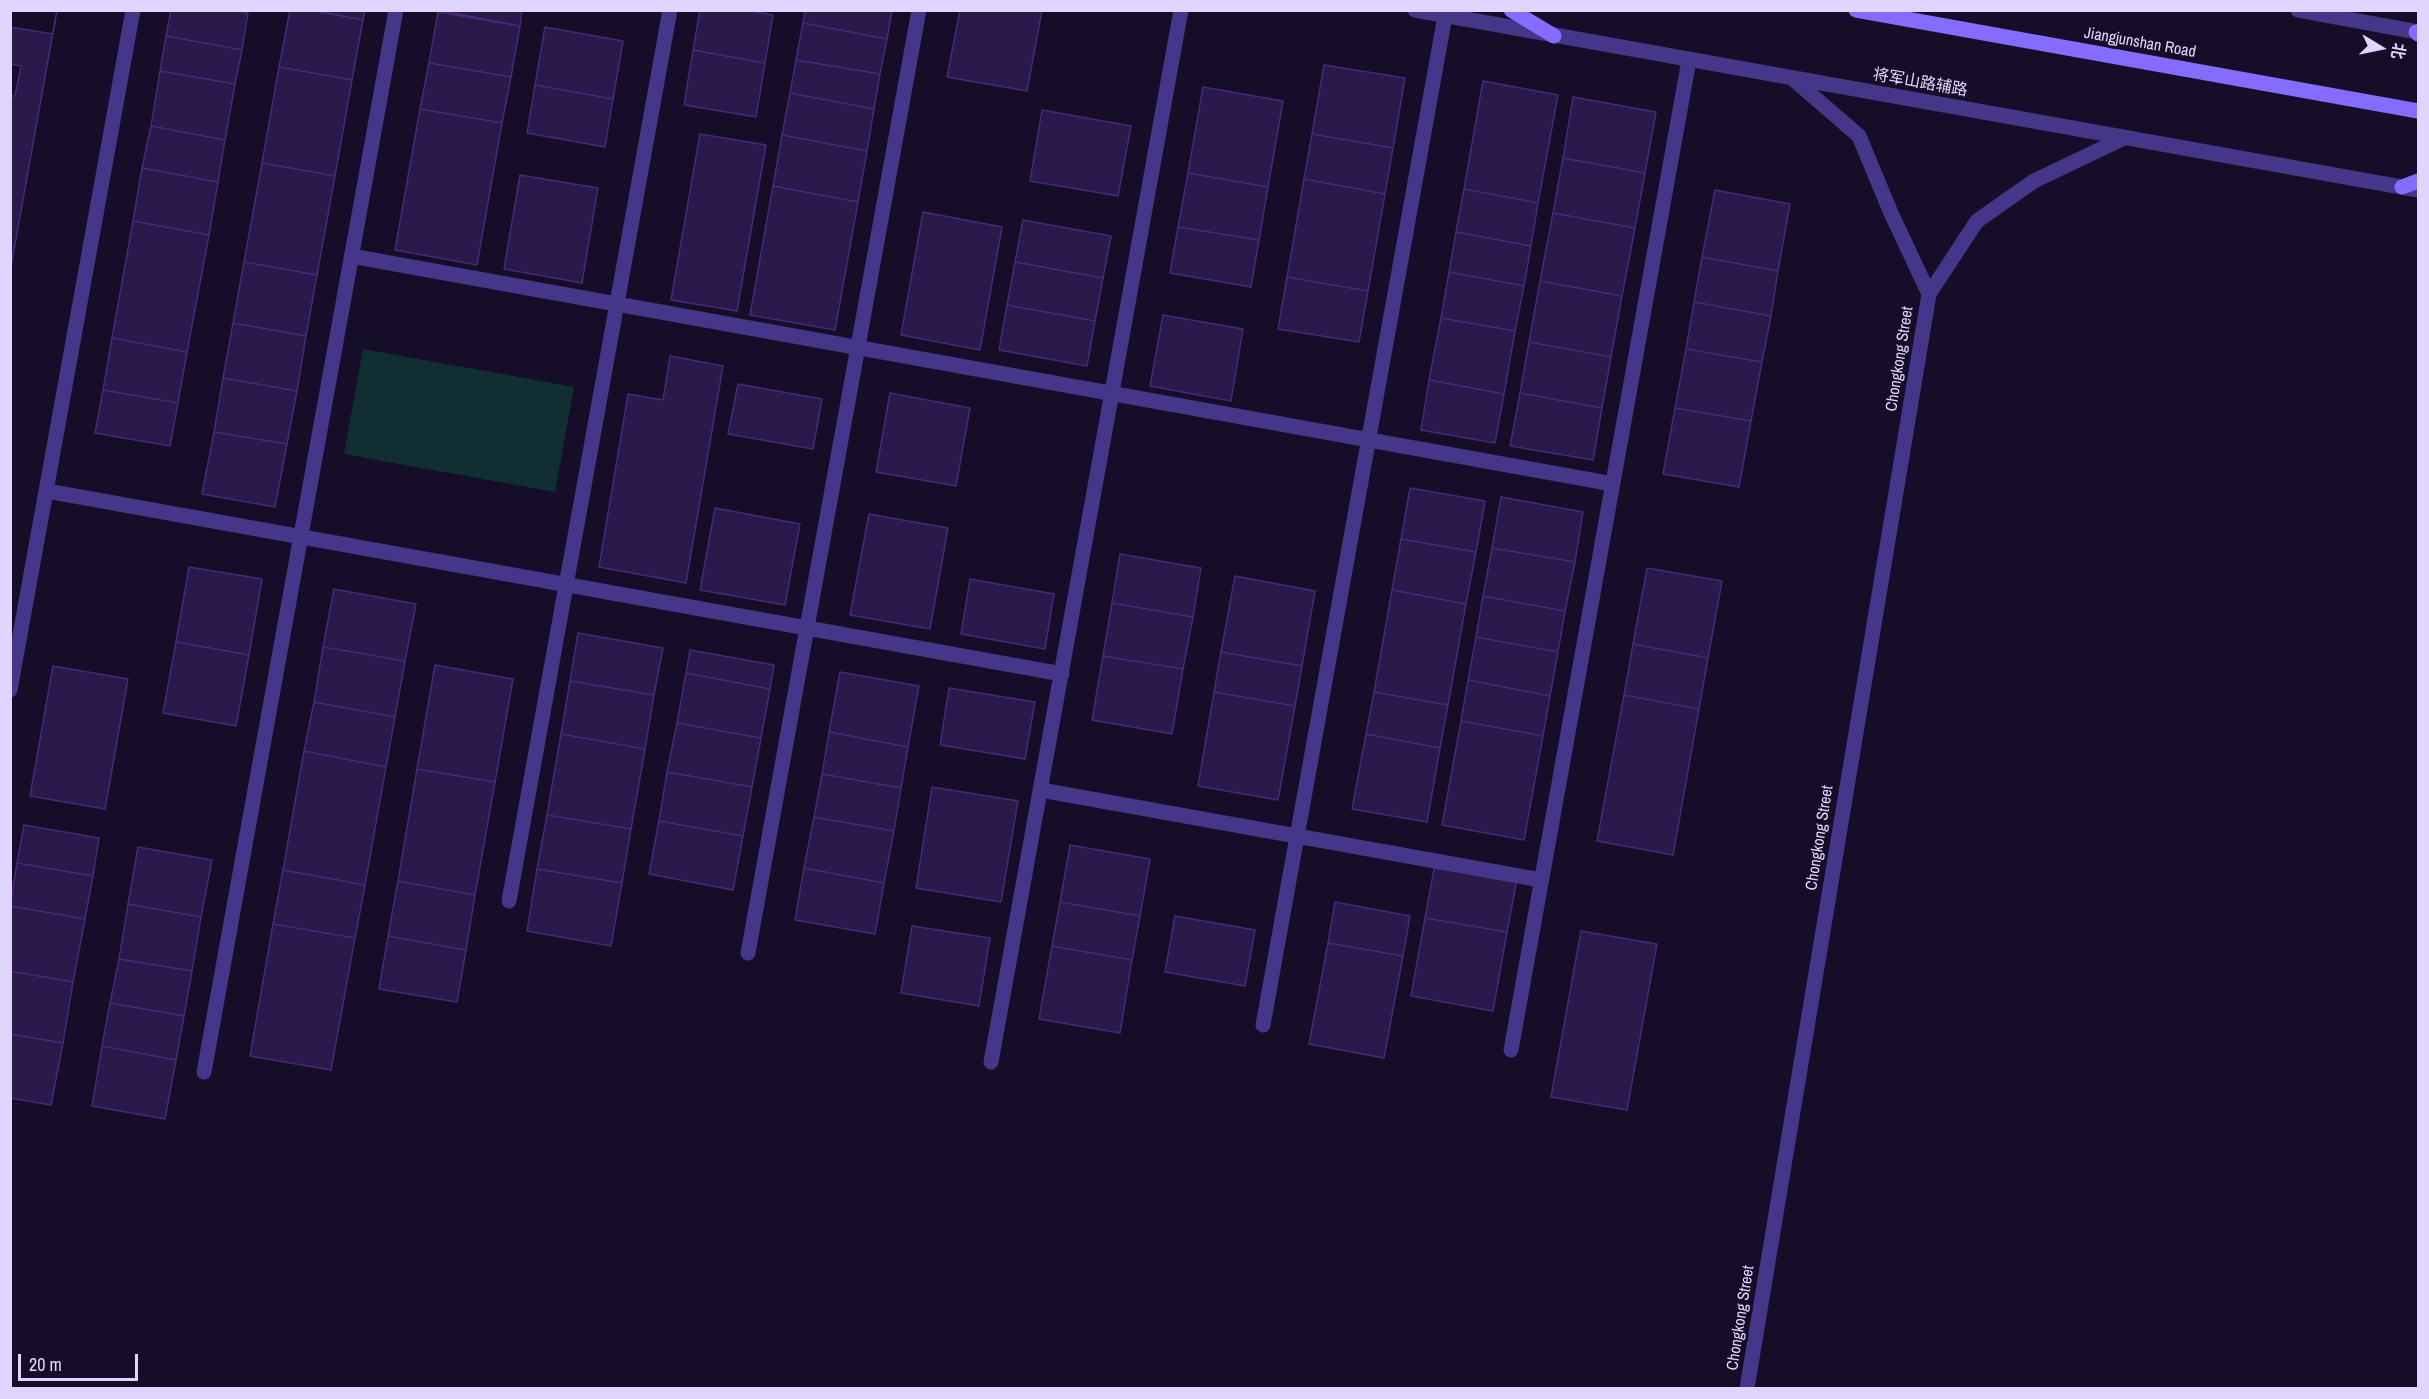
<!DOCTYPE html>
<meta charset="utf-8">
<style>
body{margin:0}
#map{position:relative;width:2429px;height:1399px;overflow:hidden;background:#160e28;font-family:"Archivo Narrow","Noto Sans SC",sans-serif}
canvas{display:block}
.frame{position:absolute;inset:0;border:12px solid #e0d5ff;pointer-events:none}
.north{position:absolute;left:2351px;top:18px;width:60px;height:60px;-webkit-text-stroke:4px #160e28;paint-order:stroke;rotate:100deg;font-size:16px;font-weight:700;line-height:24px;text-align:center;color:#e0d5ff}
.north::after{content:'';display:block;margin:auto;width:21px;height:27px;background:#e0d5ff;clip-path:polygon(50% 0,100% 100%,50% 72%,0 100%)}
.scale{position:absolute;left:18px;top:1354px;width:120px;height:27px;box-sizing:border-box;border:3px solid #e0d5ff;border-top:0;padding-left:8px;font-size:18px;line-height:21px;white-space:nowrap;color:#e0d5ff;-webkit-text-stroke:4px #160e28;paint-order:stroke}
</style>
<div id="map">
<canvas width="2429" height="1399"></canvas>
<div class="frame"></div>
<div class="north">北</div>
<div class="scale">20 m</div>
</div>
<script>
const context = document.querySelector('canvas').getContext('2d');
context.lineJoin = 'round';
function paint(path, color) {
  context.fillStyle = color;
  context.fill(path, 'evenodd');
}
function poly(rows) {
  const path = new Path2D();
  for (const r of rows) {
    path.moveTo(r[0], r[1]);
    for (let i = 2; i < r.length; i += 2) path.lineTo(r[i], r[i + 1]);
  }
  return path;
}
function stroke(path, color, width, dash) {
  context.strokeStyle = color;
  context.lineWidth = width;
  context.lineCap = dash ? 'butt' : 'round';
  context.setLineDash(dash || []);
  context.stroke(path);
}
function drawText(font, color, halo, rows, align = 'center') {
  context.font = font + ' "Archivo Narrow","Noto Sans SC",sans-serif';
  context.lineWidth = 6;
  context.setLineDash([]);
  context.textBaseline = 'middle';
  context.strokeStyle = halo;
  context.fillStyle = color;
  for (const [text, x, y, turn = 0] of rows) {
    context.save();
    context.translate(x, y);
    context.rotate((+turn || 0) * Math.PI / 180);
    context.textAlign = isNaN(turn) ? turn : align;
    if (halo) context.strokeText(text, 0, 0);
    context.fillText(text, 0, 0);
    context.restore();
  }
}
paint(poly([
 [363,349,574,387,555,492,344,454]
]), '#112f33');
const building = poly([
 [10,10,57,10,53,34,10,27,10,10],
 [10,10,57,10,10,272,10,10],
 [171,10,233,10,248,13,242,50,166,36,171,10],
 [290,10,311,10,363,20,352,80,279,67,290,10],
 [311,10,365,10,363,20,311,10],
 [438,10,522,10,520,26,438,10],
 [700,10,745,10,773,15,765,63,693,50,700,10],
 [805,10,892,10,887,39,803,23,805,10],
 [960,10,1042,10,1027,91,947,77,960,10],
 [438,12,520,26,511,77,429,63,438,12],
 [803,23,887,39,880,74,796,60,803,23],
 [545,27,623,41,613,99,535,85,545,27],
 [166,36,242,50,235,84,160,71,166,36],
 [693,50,765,63,756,117,684,105,693,50],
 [796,60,880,74,874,109,790,93,796,60],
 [429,63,511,77,502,123,420,109,429,63],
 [10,64,21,66,15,96,10,96,10,64],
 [1324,65,1405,78,1393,148,1312,134,1324,65],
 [279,67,352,80,335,176,262,163,279,67],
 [160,71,235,84,225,140,151,126,160,71],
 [1483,81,1558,95,1538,203,1464,189,1483,81],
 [535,85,613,99,605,147,527,133,535,85],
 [1203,87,1283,101,1268,187,1188,173,1203,87],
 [790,93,874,109,867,151,782,135,790,93],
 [1573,97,1656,112,1645,173,1563,158,1573,97],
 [420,109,502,123,477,265,395,250,420,109],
 [1042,110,1131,126,1118,196,1030,181,1042,110],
 [151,126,225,140,218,182,142,168,151,126],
 [700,134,766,145,737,311,671,300,700,134],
 [1312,134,1393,148,1385,194,1304,179,1312,134],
 [782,135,867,151,858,202,773,186,782,135],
 [1563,158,1645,173,1635,228,1553,213,1563,158],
 [262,163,335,176,317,275,244,262,262,163],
 [142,168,218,182,209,235,133,221,142,168],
 [1188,173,1268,187,1259,240,1178,227,1188,173],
 [520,175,598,188,582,283,504,269,520,175],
 [1304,179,1385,194,1368,291,1287,277,1304,179],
 [773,186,858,202,835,330,750,315,773,186],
 [1464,189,1538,203,1531,246,1456,232,1464,189],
 [1715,190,1790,204,1778,271,1702,257,1715,190],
 [923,212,1002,227,980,350,901,335,923,212],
 [1553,213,1635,228,1622,296,1540,281,1553,213],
 [1023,220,1111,236,1103,278,1015,262,1023,220],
 [133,221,209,235,187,352,112,338,133,221],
 [1178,227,1259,240,1251,287,1170,273,1178,227],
 [1456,232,1531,246,1524,286,1449,272,1456,232],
 [1702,257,1778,271,1771,316,1694,302,1702,257],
 [244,262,317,275,306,336,233,323,244,262],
 [1015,262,1103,278,1095,321,1007,305,1015,262],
 [1449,272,1524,286,1515,331,1441,318,1449,272],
 [1287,277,1368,291,1359,342,1278,329,1287,277],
 [1540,281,1622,296,1611,357,1529,342,1540,281],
 [1694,302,1771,316,1762,362,1686,349,1694,302],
 [1007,305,1095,321,1087,366,999,350,1007,305],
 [1163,315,1243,329,1231,401,1150,386,1163,315],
 [1441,318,1515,331,1504,394,1429,380,1441,318],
 [233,323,306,336,297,391,223,378,233,323],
 [112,338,187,352,178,403,103,390,112,338],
 [1529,342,1611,357,1602,408,1520,393,1529,342],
 [1686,349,1762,362,1751,421,1675,408,1686,349],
 [670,356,723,366,686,583,599,567,628,394,663,400,670,356],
 [223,378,297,391,287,444,214,432,223,378],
 [1429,380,1504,394,1495,443,1421,430,1429,380],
 [738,384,822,399,813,449,728,434,738,384],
 [103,390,178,403,170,446,95,433,103,390],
 [890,393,970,408,956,486,876,472,890,393],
 [1520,393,1602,408,1593,460,1510,446,1520,393],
 [1675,408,1751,421,1739,487,1663,474,1675,408],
 [214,432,287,444,275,507,202,494,214,432],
 [1410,488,1485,501,1476,552,1401,539,1410,488],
 [1501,497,1583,512,1575,562,1492,548,1501,497],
 [715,508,800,524,785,605,700,590,715,508],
 [869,514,948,528,930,629,850,615,869,514],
 [1401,539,1476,552,1466,604,1392,590,1401,539],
 [1492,548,1575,562,1565,611,1483,596,1492,548],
 [1120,554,1201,568,1193,617,1112,603,1120,554],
 [189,567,262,579,249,655,176,642,189,567],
 [1647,568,1722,581,1708,658,1633,644,1647,568],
 [1235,576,1315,591,1302,666,1221,652,1235,576],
 [970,579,1054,594,1045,649,961,634,970,579],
 [334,589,416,604,405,661,323,647,334,589],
 [1392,590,1466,604,1448,705,1374,692,1392,590],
 [1483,596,1565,611,1558,652,1476,637,1483,596],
 [1112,603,1193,617,1183,669,1103,656,1112,603],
 [578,633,663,648,654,695,570,681,578,633],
 [1476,637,1558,652,1550,696,1468,680,1476,637],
 [176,642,249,655,236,726,163,713,176,642],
 [1633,644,1708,658,1699,709,1624,695,1633,644],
 [323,647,405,661,395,717,314,702,323,647],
 [690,650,774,665,770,689,686,673,690,650],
 [1221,652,1302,666,1295,706,1214,692,1221,652],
 [1103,656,1183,669,1172,734,1092,720,1103,656],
 [435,665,513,679,495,782,417,769,435,665],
 [53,666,128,679,105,809,30,796,53,666],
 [840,672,919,686,908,747,829,732,840,672],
 [686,673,770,689,761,738,677,723,686,673],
 [1468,680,1550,696,1543,736,1461,721,1468,680],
 [570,681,654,695,645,749,561,734,570,681],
 [949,688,1035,702,1025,759,940,745,949,688],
 [1214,692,1295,706,1278,800,1198,786,1214,692],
 [1374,692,1448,705,1440,748,1366,734,1374,692],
 [1624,695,1699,709,1673,855,1597,841,1624,695],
 [314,702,395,717,386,767,304,751,314,702],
 [1461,721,1543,736,1524,840,1442,825,1461,721],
 [677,723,761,738,752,787,667,772,677,723],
 [829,732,908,747,901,788,822,774,829,732],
 [561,734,645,749,631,829,547,815,561,734],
 [1366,734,1440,748,1427,822,1352,809,1366,734],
 [304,751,386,767,365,885,283,870,304,751],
 [417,769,495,782,475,895,398,881,417,769],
 [667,772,752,787,743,836,659,821,667,772],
 [822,774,901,788,894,831,814,817,822,774],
 [932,787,1018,801,1001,902,916,888,932,787],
 [547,815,631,829,622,883,537,869,547,815],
 [814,817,894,831,884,883,804,868,814,817],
 [659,821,743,836,733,890,649,874,659,821],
 [24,825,99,838,93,876,17,863,24,825],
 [1070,845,1150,859,1140,916,1060,902,1070,845],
 [138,847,212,860,201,917,128,904,138,847],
 [17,863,93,876,85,919,10,906,17,863],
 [1435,864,1517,879,1507,932,1425,918,1435,864],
 [804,868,884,883,875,934,795,920,804,868],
 [537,869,622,883,611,946,527,931,537,869],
 [283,870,365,885,355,938,273,924,283,870],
 [398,881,475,895,466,950,388,936,398,881],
 [1060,902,1140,916,1132,960,1052,946,1060,902],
 [1335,902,1410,916,1403,956,1328,943,1335,902],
 [128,904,201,917,192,971,119,959,128,904],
 [10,906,85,919,73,982,10,971,10,906],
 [1175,916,1255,930,1245,986,1165,972,1175,916],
 [1425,918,1507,932,1493,1011,1411,996,1425,918],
 [273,924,355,938,331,1070,250,1056,273,924],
 [912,926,990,938,979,1006,901,993,912,926],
 [1581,931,1657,944,1627,1110,1551,1097,1581,931],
 [388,936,466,950,457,1002,379,989,388,936],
 [1328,943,1403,956,1384,1058,1309,1044,1328,943],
 [1052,946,1132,960,1120,1033,1039,1019,1052,946],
 [119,959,192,971,184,1016,110,1003,119,959],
 [10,971,73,982,63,1043,10,1034,10,971],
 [110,1003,184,1016,176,1060,102,1046,110,1003],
 [10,1034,63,1043,51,1105,10,1098,10,1034],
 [102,1046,176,1060,165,1119,92,1106,102,1046]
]);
paint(building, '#2a194a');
stroke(building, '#442a78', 1.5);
stroke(poly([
 [351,256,1613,484],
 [47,491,1062,674],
 [10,690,133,10],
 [1041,790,1541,880],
 [509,901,670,10],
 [748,953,919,10],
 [1263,1025,1445,16],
 [1511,1050,1689,60],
 [991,1062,1181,10],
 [204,1072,396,10]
]), '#46368a', 15);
stroke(poly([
 [1415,10,2418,190],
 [2298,10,2418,32],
 [1792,78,1859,136,1891,213,1929,294],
 [1747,1388,1929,294,1977,221,2034,181,2124,138]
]), '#46368a', 15);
stroke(poly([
 [1511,10,1554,36],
 [1856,10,2418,111],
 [2416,32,2418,34],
 [2402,187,2418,181]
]), '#856cff', 15);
drawText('16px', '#e0d5ff', '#160e28', [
 ["Jiangjunshan Road",2140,43,10],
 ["将军山路辅路",1920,83,10],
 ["Chongkong Street",1900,359,-81],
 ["Chongkong Street",1820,838,-81],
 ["Chongkong Street",1741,1318,-81]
]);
</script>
